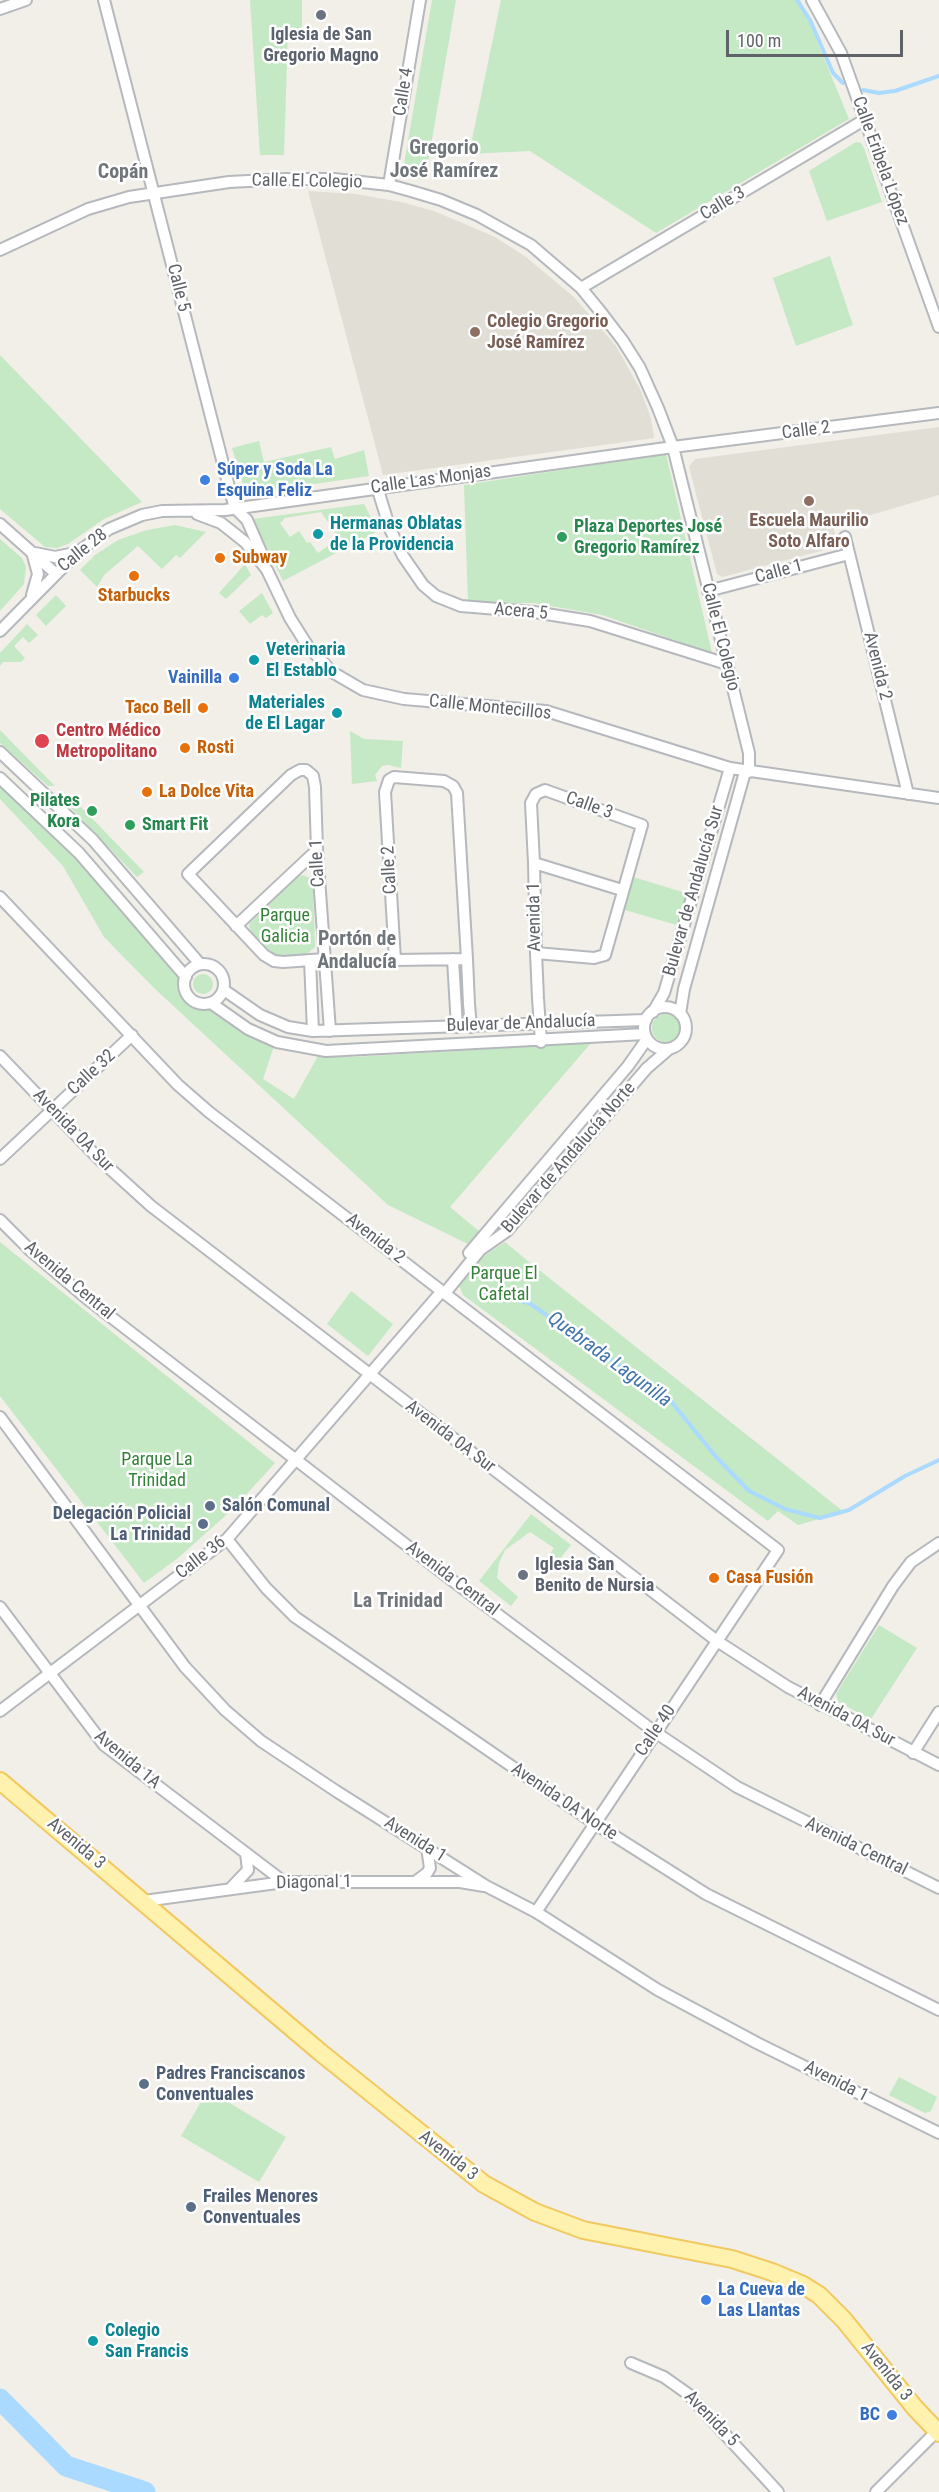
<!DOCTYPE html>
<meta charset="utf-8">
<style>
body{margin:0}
#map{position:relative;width:939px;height:2492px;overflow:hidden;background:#f1efe8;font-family:"Roboto Condensed",sans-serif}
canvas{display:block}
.scale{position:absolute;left:726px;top:30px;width:177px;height:27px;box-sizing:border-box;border:3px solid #5f6368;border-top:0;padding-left:8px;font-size:18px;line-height:21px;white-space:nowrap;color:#5f6368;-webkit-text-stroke:4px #fff;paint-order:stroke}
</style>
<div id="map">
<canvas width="939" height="2492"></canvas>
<div class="scale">100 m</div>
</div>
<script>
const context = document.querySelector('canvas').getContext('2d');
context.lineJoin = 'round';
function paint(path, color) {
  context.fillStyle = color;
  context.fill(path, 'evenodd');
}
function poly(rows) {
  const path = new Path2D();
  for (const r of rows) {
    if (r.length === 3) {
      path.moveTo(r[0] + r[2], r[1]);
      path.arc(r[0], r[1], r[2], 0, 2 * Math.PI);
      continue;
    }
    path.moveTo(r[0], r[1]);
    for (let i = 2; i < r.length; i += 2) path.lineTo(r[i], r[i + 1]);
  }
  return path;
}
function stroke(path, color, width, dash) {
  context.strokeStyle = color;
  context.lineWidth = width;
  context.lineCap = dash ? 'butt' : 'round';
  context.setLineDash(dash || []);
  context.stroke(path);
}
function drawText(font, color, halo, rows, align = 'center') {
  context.font = font + ' "Roboto Condensed",sans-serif';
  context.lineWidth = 5;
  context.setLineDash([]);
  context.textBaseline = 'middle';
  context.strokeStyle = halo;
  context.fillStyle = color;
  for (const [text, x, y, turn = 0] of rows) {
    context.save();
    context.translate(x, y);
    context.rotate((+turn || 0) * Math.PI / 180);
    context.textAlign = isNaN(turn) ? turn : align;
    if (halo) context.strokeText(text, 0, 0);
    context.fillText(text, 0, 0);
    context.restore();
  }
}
paint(poly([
 [308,191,356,194,401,202,434,211,495,237,526,257,574,297,616,346,640,389,651,418,654,438,383,475],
 [939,427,939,495,833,526,837,543,832,548,722,577,717,574,689,467,695,459]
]), '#e1ded6');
paint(poly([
 [250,0,302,0,302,30,288,30,284,155,260,155],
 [432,0,456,0,425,180,402,176],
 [501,0,800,0,849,119,656,233,530,151,469,154],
 [856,142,861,143,864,148,882,202,827,221,809,171],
 [830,256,853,325,796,346,773,278],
 [0,355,142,502,104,519,68,544,57,548,45,547,0,509],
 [259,441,264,462,331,447,335,459,364,450,369,476,246,494,232,448],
 [666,454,712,653,602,615,533,603,468,603,464,485],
 [364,504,378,531,283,581,253,519],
 [321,512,339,538,318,553,310,542,307,543,299,531,290,537,280,523,285,518],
 [175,525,206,532,180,558,176,555,162,569,138,546,104,575,97,587,80,570,95,555,118,540,147,530],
 [0,539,22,558,26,567,24,584,0,611],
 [245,564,251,575,226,599,219,593],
 [262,593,273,613,266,618,262,615,250,624,239,611],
 [56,595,66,606,46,626,36,615],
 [27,624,38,635,29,643,23,637,14,646,25,658,21,662,3,662,0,666,0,653],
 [0,730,51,782,55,786,48,786,0,743],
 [350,731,364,739,403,741,401,768,388,765,382,766,375,775,377,781,352,784],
 [0,787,81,861,180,976,178,987,182,997,191,1005,200,1009,210,1008,274,1046,263,1079,294,1099,318,1056,354,1057,591,1043,450,1207,479,1231,468,1244,388,1205,153,987,104,937,63,866,0,799],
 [74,800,78,804,144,872,137,877,69,806],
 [302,875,310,878,313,884,315,947,307,954,276,956,254,936,249,927,250,923,293,879],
 [633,877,689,894,680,926,625,910],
 [203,984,10],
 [666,1028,14],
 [0,1242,275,1463,233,1509,178,1558,144,1583,0,1396],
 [505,1242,529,1262,844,1512,798,1525,778,1511,768,1521,463,1295,459,1285,480,1259],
 [351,1291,393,1324,368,1356,327,1324],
 [531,1514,571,1545,559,1560,550,1554,554,1548,530,1532,505,1550,499,1563,497,1578,518,1597,511,1606,479,1581],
 [879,1625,917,1648,871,1719,838,1702,836,1694],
 [899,2077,937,2097,931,2111,925,2113,889,2095],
 [208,2090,286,2137,259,2182,181,2136]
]), '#c5e8c5');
stroke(poly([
 [797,0,810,20,833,73,843,83],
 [863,90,879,93,895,91,939,76],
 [479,1291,529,1303,669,1399,717,1458,749,1491,785,1509,820,1518,849,1510,905,1476,939,1460]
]), '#aadaff', 4);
stroke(poly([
 [0,2399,66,2466,145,2492]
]), '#aadaff', 21);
const street = poly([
 [104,0,229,487,235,508,247,520,265,561],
 [812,0,841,53,939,327],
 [0,9,26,0],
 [389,185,420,0],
 [0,250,88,209,129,197,229,182,287,179,334,179,389,185,411,191,441,200,477,215,531,245,581,288,600,311,623,341,640,368,658,408,673,447,727,664,749,753,749,772],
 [581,288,864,120],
 [377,487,390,529,403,556,423,585,436,596,461,606,534,612,590,621,727,664],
 [197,514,221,523,245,542,267,570,290,618,307,645,332,672,363,690,404,699,546,711,730,768,939,798],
 [0,524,55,573],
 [845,537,908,794],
 [35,553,55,557,75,553],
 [708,591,849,554],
 [32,595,38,574,32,552],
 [0,631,78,552,109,529,142,515,162,511,225,510,673,447,939,413],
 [0,752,93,840,200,964],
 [0,778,79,853,186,977],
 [534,863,622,890],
 [0,897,178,1085,209,1112,778,1550,536,1912],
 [236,926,317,850],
 [536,953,594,958,605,955,642,825,545,790,536,794,531,803,534,863,536,953,538,998,541,1042],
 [325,959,283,962,274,961,264,955,188,874,291,775,300,770,306,770,313,776,315,787,317,850,330,1031],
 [453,959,457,1027],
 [467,959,395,960,385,792,389,780,394,777,444,781,453,786,457,793,467,959,469,1004,471,1027],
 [310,960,313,1031],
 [204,984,20],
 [224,990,260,1015,288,1027,313,1031,646,1020],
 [211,1003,248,1029,277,1042,326,1051,645,1034],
 [665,1028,21],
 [653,1012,664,993,730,768],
 [680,1014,684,989,745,772],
 [0,1056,96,1156,151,1206,717,1641,788,1687,939,1765],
 [0,1159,132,1035],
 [0,1220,31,1251,85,1297,453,1581,655,1732,737,1787,939,1888],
 [469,1253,628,1066,647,1039],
 [445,1293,480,1250,507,1231,647,1068,669,1049],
 [0,1417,185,1667,225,1710,261,1741,336,1791,486,1886,536,1912,658,1990,757,2043,939,2133],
 [227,1539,266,1588,295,1617,594,1823,706,1894,939,2010],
 [0,1607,104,1745,284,1882],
 [820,1705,893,1586,911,1562,939,1543],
 [0,1711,227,1539,442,1291],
 [913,1753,939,1712],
 [415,1882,427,1873,430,1868,427,1848],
 [231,1888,248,1870,246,1853],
 [144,1901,284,1882,460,1882,484,1886],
 [631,2363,664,2377,688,2394,778,2492],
 [876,2492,937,2431]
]);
const primary = poly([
 [0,1781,320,2052,484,2184,535,2212,583,2230,732,2259,772,2272,803,2285,819,2295,844,2320,915,2408,939,2433]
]);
stroke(street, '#b5b8bc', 14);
stroke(primary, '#f2c960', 20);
stroke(street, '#fff', 10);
stroke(primary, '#fff2af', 16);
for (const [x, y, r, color] of [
 [321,15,6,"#6b7280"],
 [475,332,6,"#8d6e63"],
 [205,480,6,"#3f7fe0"],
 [809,501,6,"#8d6e63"],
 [318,534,6,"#0f9aa8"],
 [562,537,6,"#2e9e5b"],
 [220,558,6,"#e8710a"],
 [134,576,6,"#e8710a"],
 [254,660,6,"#0f9aa8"],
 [234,678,6,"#3f7fe0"],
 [203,708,6,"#e8710a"],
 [337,713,6,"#0f9aa8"],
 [42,741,8,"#e0444e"],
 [185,748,6,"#e8710a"],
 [147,792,6,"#e8710a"],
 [92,811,6,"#2e9e5b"],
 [130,825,6,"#2e9e5b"],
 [210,1506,6,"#5c6f8a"],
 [203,1524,6,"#5c6f8a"],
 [523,1575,6,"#6b7280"],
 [714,1578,6,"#e8710a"],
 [144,2084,6,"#5c6f8a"],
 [191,2207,6,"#5c6f8a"],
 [706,2300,6,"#3f7fe0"],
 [93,2341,6,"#0f9aa8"],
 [892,2415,6,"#3f7fe0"]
]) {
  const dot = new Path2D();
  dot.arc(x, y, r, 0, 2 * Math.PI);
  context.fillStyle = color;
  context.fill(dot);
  stroke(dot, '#fff', 2);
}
drawText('bold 18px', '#5b616d', '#fff', [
 ["Iglesia de San",321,35],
 ["Gregorio Magno",321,56],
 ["Iglesia San",535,1565,"left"],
 ["Benito de Nursia",535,1586,"left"]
]);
drawText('18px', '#5f6368', '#fff', [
 ["Calle 4",404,92,-81],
 ["Calle Eribela López",880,161,70],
 ["Calle El Colegio",307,182,1],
 ["Calle 3",723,204,-31],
 ["Calle 5",178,288,76],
 ["Calle 2",806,431,-7],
 ["Calle Las Monjas",431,480,-8],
 ["Calle 28",83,551,-39],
 ["Calle 1",779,572,-15],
 ["Acera 5",521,612,5],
 ["Calle El Colegio",720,637,76],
 ["Avenida 2",877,666,76],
 ["Calle Montecillos",490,708,6],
 ["Calle 3",589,806,20],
 ["Calle 1",318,863,-93],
 ["Calle 2",390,870,-93],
 ["Bulevar de Andalucía Sur",694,891,-74],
 ["Avenida 1",535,917,-91],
 ["Bulevar de Andalucía",521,1024,-2],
 ["Calle 32",92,1073,-43],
 ["Avenida 0A Sur",73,1131,46],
 ["Bulevar de Andalucía Norte",569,1158,-49],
 ["Avenida 2",375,1239,38],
 ["Avenida Central",69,1281,40],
 ["Avenida 0A Sur",450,1437,37],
 ["Calle 36",201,1558,-38],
 ["Avenida Central",452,1579,37],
 ["Avenida 0A Sur",846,1717,28],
 ["Calle 40",656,1731,-56],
 ["Avenida 1A",127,1760,40],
 ["Avenida 0A Norte",564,1802,34],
 ["Avenida 1",415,1840,32],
 ["Avenida 3",76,1844,40],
 ["Avenida Central",856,1847,26],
 ["Diagonal 1",314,1883,-1],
 ["Avenida 1",836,2082,27],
 ["Avenida 3",448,2156,38],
 ["Avenida 3",886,2372,51],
 ["Avenida 5",711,2419,46]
]);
drawText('bold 18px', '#785e54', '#fff', [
 ["Colegio Gregorio",487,322],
 ["José Ramírez",487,343],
 ["Escuela Maurilio",809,521,"center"],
 ["Soto Alfaro",809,542,"center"]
], 'left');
drawText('bold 18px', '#366cbe', '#fff', [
 ["Súper y Soda La",217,470],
 ["Esquina Feliz",217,491],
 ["Vainilla",222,678,"right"],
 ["La Cueva de",718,2290],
 ["Las Llantas",718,2311],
 ["BC",880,2415,"right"]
], 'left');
drawText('bold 18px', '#0d838f', '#fff', [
 ["Hermanas Oblatas",330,524],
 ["de la Providencia",330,545],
 ["Veterinaria",266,650],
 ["El Establo",266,671],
 ["Materiales",325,703,"right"],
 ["de El Lagar",325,724,"right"],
 ["Colegio",105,2331],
 ["San Francis",105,2352]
], 'left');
drawText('bold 18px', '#27864d', '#fff', [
 ["Plaza Deportes José",574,527],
 ["Gregorio Ramírez",574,548],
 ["Pilates",80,801,"right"],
 ["Kora",80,822,"right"],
 ["Smart Fit",142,825]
], 'left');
drawText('bold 18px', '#c56008', '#fff', [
 ["Subway",232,558],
 ["Starbucks",134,596,"center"],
 ["Taco Bell",191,708,"right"],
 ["Rosti",197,748],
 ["La Dolce Vita",159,792],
 ["Casa Fusión",726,1578]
], 'left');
drawText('bold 18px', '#be3a42', '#fff', [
 ["Centro Médico",56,731],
 ["Metropolitano",56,752]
], 'left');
drawText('18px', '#348238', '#fff', [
 ["Parque",285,916],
 ["Galicia",285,937],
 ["Parque El",504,1274],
 ["Cafetal",504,1295],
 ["Parque La",157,1460],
 ["Trinidad",157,1481]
]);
drawText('bold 18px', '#4e5e75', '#fff', [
 ["Salón Comunal",222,1506],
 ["Delegación Policial",191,1514,"right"],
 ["La Trinidad",191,1535,"right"],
 ["Padres Franciscanos",156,2074],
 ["Conventuales",156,2095],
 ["Frailes Menores",203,2197],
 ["Conventuales",203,2218]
], 'left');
drawText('bold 20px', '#70757a', '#fff', [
 ["Gregorio",444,149],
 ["José Ramírez",444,172],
 ["Copán",123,173],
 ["Portón de",357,940],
 ["Andalucía",357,963],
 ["La Trinidad",398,1602]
]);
drawText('italic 20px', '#4174aa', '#fff', [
 ["Quebrada Lagunilla",609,1360,36]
]);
</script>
